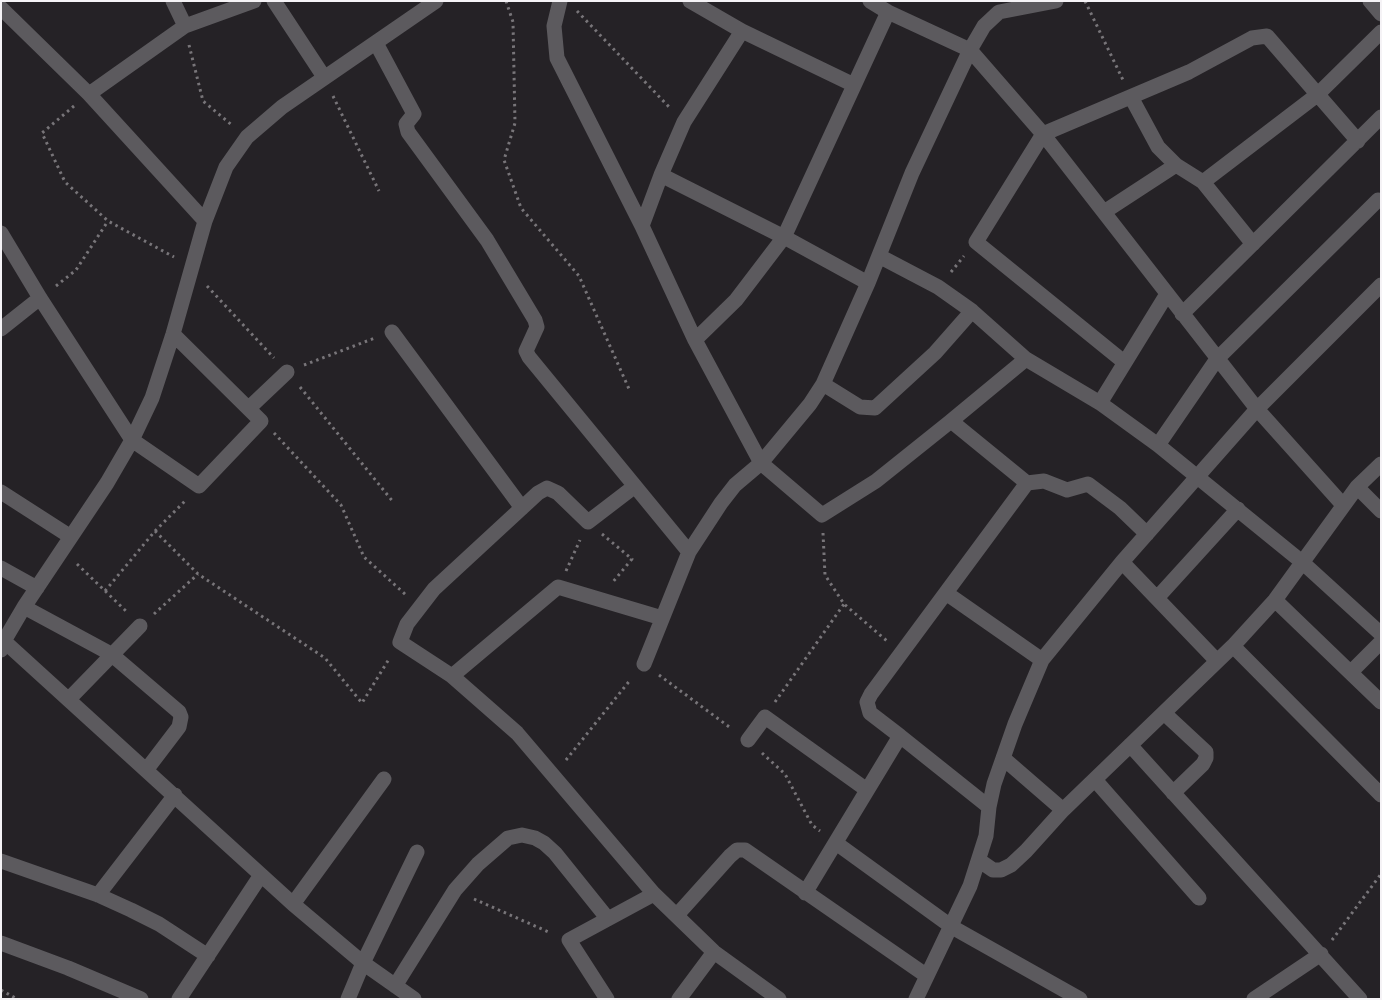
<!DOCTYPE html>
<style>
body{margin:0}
#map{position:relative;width:1382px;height:1000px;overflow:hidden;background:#252226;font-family:Manrope,sans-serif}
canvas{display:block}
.frame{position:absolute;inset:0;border:2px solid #f5f3f6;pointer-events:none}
</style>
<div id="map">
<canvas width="1382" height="1000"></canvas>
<div class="frame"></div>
</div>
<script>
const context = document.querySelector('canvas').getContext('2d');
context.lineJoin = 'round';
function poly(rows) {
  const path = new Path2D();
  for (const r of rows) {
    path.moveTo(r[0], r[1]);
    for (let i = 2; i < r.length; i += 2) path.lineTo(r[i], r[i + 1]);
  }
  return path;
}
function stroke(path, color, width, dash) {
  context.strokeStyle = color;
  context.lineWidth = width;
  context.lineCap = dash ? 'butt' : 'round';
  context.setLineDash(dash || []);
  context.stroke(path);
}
stroke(poly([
 [506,1,513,22,515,123,504,160,521,208,579,276,629,389],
 [1085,1,1123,80],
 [577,11,671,109],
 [189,45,203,101,233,126],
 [333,96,379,191],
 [74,106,42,133,65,182,108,221,174,257],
 [951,272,964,256],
 [56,286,76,270,108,221],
 [207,286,274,358],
 [304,365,375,338],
 [300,387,394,503],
 [274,433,341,505,364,557,406,595],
 [155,531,198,574,325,658,362,703,389,659],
 [823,533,825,575,844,604,887,641],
 [602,534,632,559,612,583],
 [77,564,128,613],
 [566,571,580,540],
 [105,591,155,531,186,500],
 [154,614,198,574],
 [659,675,732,729],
 [775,702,844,604],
 [762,753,785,774,812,825,820,831],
 [566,760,631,679],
 [474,899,551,933],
 [1332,940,1381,874],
 [1,990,17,999]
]), '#787579', 3, [2.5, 4]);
stroke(poly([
 [173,1,185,26],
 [274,1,324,77],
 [560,1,554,26,557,58,642,226,695,340,761,463,822,515,876,481,951,421,1027,483],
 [690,1,742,31,854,85],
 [870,1,888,12,970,50,1043,134,1257,409,1343,505],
 [1370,1,1381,14],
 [1,8,89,94,205,221],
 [742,31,684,122,661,175,784,237,868,283],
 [376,43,414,114,406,124,408,132,487,240,535,320,537,327,526,351,529,357,689,552],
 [89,94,185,26,254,1],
 [1131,97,1158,147,1176,165,1203,182,1253,244],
 [1203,182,1317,95,1381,32],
 [1104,212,1176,165],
 [642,226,661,175],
 [1,233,40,298,132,440,199,486,261,421,173,334],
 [879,256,938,287,972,311,1026,359,1100,403,1158,445,1302,562,1381,634],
 [1182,314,1381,117],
 [1,329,40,298],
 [392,332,522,508],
 [695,340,736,300,784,237,888,12],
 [1124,362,976,242,1043,134,1189,72,1252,38,1267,36,1358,141],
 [823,384,860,407,875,408,935,353,972,311],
 [1100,403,1167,294],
 [249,408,287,372],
 [951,421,1026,359],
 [1158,445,1217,359,1378,200],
 [635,486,588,522,558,493,547,488,538,493,434,589,407,624,400,642,452,676,517,733,654,894,714,952,779,999],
 [1357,487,1381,511],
 [1,492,71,537],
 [1122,562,1217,661],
 [1,568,37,588],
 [946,593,1042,660],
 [1157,598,1238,509],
 [1275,600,1381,702],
 [24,607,111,654,179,712,181,717,179,727,147,769],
 [4,641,293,904,363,963,414,999],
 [1233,646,1381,795],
 [1,650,4,641,24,607,107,483,132,440,152,398,173,334,205,221,226,167,247,137,282,107,436,1],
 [644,664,689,552,721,503,735,485,761,463,810,404,823,384,868,283,912,173,970,50,984,26,999,12,1056,1],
 [1351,672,1381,642],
 [452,676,558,587,662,618],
 [69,699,140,626],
 [1164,713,1206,752,1206,758,1203,764,1173,793],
 [900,736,870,713,867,702,871,694,1027,483,1044,481,1067,490,1088,484,1120,508,1147,534],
 [748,740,765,717,867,790],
 [1130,745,1360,999],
 [1003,758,1063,810,1233,646,1275,600,1357,487,1381,464],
 [1096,781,1199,898],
 [836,843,952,927,1080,999],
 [1,861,98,895,131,910,159,924,208,956],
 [980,861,993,870,1001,870,1011,865,1026,851,1063,810],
 [805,893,900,736,989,807],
 [98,895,175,795],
 [293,904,384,779],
 [677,915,730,856,737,850,745,850,927,976],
 [1,943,68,968,141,999],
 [395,986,455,890,478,864,508,838,522,835,535,838,544,843,555,853,608,919],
 [179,999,261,875],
 [348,999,363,963,417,852],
 [607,999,569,940,654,894],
 [679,999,714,952],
 [916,999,970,886,986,836,989,807,994,784,1015,724,1042,660,1122,562,1257,409,1381,285],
 [1254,999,1321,954]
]), '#5c5a5e', 15);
</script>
